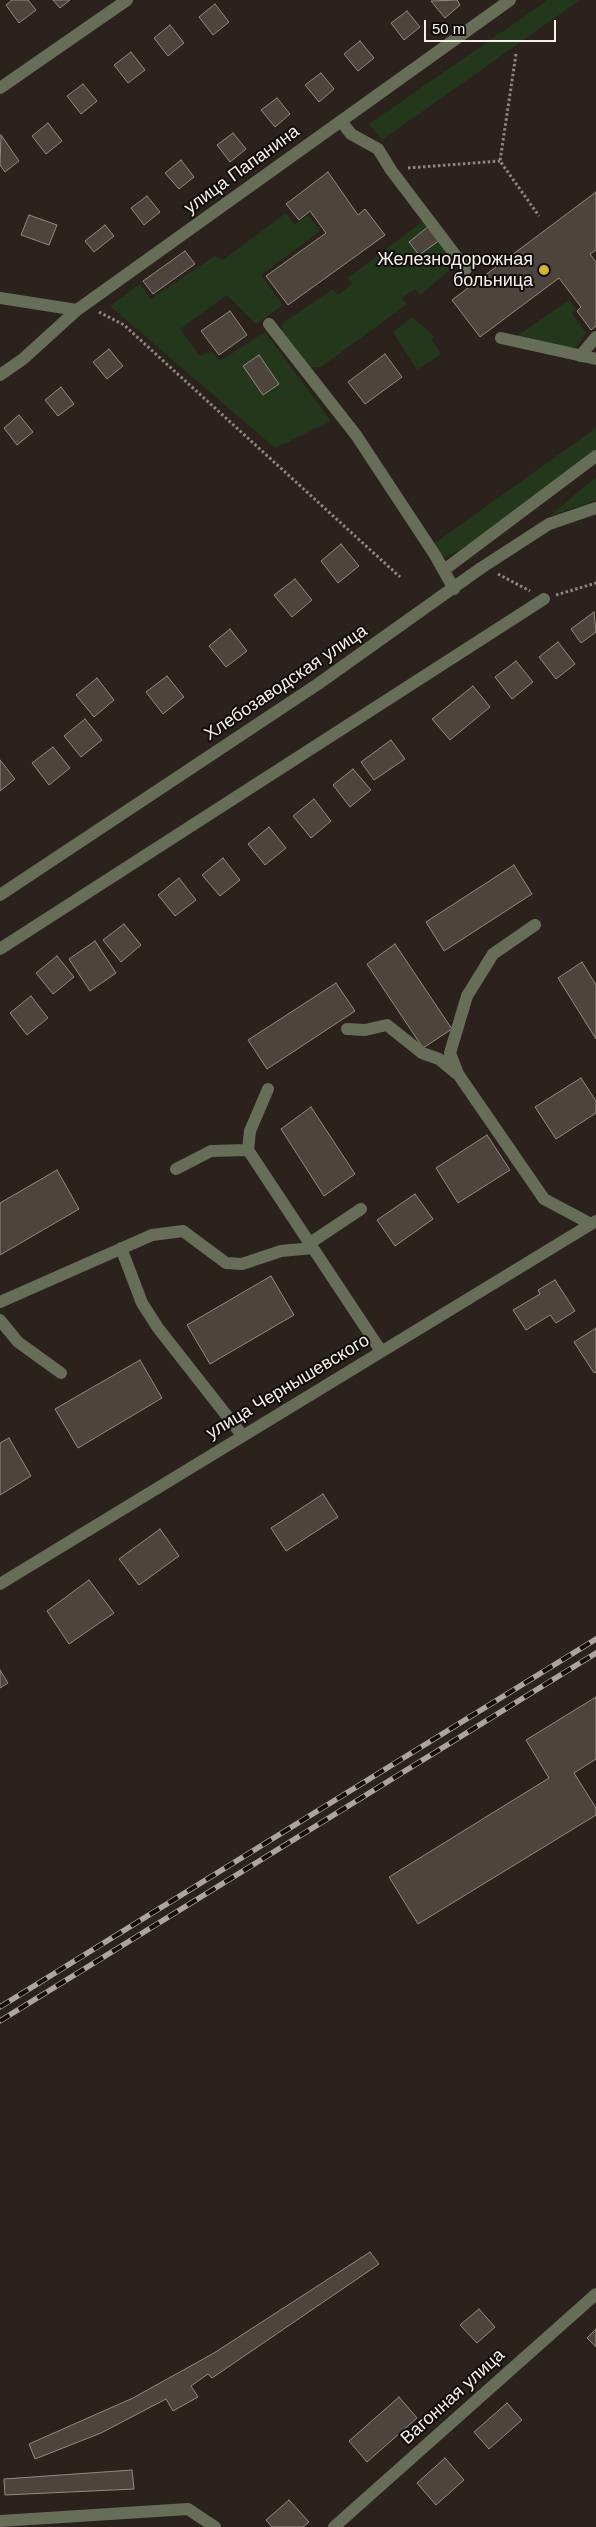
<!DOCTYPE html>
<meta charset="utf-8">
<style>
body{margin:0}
#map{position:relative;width:596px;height:2527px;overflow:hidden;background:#2b221d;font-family:Arial,sans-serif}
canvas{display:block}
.scale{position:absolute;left:424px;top:20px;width:132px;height:22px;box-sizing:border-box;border:2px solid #f6f0ec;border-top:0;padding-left:6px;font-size:15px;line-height:18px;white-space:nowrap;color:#f6f0ec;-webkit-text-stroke:4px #110d0a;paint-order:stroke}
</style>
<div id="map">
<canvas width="596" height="2527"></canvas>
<div class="scale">50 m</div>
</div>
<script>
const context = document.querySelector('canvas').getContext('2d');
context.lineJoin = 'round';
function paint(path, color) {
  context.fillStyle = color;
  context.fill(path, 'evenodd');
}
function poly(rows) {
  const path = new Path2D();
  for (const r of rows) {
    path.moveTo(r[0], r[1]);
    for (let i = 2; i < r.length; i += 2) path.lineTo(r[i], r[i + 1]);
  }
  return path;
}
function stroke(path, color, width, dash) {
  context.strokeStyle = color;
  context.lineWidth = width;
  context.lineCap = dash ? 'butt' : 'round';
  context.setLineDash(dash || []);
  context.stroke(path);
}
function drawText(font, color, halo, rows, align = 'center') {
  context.font = font + ' Arial,sans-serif';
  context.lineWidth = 4;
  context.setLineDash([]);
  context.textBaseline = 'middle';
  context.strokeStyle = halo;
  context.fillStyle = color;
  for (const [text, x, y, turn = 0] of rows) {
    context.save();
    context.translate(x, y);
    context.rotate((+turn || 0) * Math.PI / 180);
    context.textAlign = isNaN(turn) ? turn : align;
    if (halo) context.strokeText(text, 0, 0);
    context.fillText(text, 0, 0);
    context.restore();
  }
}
paint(poly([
 [548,0,580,0,382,140,369,124],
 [286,213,295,225,308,215,320,231,261,275,283,305,256,324,227,295,180,329,200,356,211,351,220,361,265,332,331,421,275,448,110,306,140,284,151,299,215,256,223,260],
 [423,221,449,254,450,270,420,295,415,289,402,298,407,304,321,367,309,367,281,332,284,322,333,289,338,295,352,284,348,278],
 [569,300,576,309,572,313,586,333,574,350,514,338],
 [412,317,434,336,432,340,441,354,417,370,393,332],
 [596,428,596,451,467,546,445,557,439,554,432,545],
 [596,477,596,500,550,516]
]), '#23381a');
const building = poly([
 [12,0,28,0,36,10,19,23,6,5,12,0],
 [53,0,70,0,60,8,53,0],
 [457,0,460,5,445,18,431,1,457,0],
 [215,4,229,22,213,35,199,17,215,4],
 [407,11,420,27,404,40,391,23,407,11],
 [170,25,184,43,168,56,154,38,170,25],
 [360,41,374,58,358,71,344,54,360,41],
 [131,52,145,70,128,83,114,65,131,52],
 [321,73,334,89,319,102,305,85,321,73],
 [83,84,97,101,81,114,67,96,83,84],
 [277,98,290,114,275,127,261,110,277,98],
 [48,123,62,141,46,154,32,136,48,123],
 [233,133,246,149,230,162,217,145,233,133],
 [1,135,19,161,5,172,0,165,1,135],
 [181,160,194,177,179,189,165,173,181,160],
 [328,172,358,215,365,209,385,235,288,305,266,276,326,233,310,211,299,220,286,204,328,172],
 [596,192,596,250,590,254,596,262,596,326,591,330,577,311,581,307,559,278,480,337,452,300,596,192],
 [147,196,160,212,144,225,131,208,147,196],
 [29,215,57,225,49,245,21,235,29,215],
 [105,225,114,236,94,252,85,241,105,225],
 [429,226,440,240,419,255,409,242,429,226],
 [185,251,195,264,153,294,143,281,185,251],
 [230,311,247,335,219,355,201,331,230,311],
 [109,349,123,366,107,379,93,362,109,349],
 [385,354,402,377,365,404,348,382,385,354],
 [259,355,279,384,263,395,243,366,259,355],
 [61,387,74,404,58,416,45,400,61,387],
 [19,415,33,432,17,445,4,428,19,415],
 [341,544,359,566,338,583,321,561,341,544],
 [295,579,312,600,292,617,274,595,295,579],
 [594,612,596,632,581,643,571,629,594,612],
 [230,629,247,651,226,667,209,646,230,629],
 [558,642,575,664,556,679,539,657,558,642],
 [516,661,533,682,512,699,495,677,516,661],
 [167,676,184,697,163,714,146,692,167,676],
 [97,678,114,700,94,717,76,695,97,678],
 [473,686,490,707,450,740,432,719,473,686],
 [85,719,102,740,81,757,64,736,85,719],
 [391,740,405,759,374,780,361,762,391,740],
 [53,747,70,768,49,785,32,763,53,747],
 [0,760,15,779,0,791,0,760],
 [353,769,371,790,350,807,333,785,353,769],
 [314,799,331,821,311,838,293,816,314,799],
 [269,827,286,848,265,865,248,844,269,827],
 [223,858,240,880,220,896,202,875,223,858],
 [514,865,532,894,444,951,426,922,514,865],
 [179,878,196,900,175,916,158,895,179,878],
 [124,924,141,945,121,962,103,940,124,924],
 [95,941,116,973,90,991,69,959,95,941],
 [395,944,452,1029,423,1048,367,964,395,944],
 [57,956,74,977,53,994,36,973,57,956],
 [582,962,596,985,596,1039,558,978,582,962],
 [336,983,355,1011,267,1069,248,1040,336,983],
 [31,996,48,1018,27,1035,10,1013,31,996],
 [581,1078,596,1101,596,1113,556,1139,535,1107,581,1078],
 [311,1107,355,1174,324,1196,281,1129,311,1107],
 [487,1135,510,1170,458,1203,436,1168,487,1135],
 [57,1170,79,1209,0,1255,0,1203,57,1170],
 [415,1194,433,1219,395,1246,377,1220,415,1194],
 [271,1276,294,1315,210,1364,187,1325,271,1276],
 [555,1280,575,1311,556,1323,550,1315,526,1330,513,1310,540,1294,538,1290,555,1280],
 [596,1328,596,1372,594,1373,574,1342,596,1328],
 [140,1360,162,1398,78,1448,55,1409,140,1360],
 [9,1438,31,1476,0,1495,0,1443,9,1438],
 [323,1494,338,1517,286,1551,271,1528,323,1494],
 [160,1529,179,1556,139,1585,119,1559,160,1529],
 [89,1580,114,1613,69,1644,47,1611,89,1580],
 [0,1670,8,1683,0,1688,0,1670],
 [596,1697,596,1759,574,1773,596,1808,596,1815,418,1924,389,1877,549,1778,526,1740,596,1697],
 [370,2252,379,2264,212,2378,208,2374,191,2386,198,2397,173,2411,166,2399,101,2433,35,2459,29,2444,133,2398,214,2353,370,2252],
 [479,2309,495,2327,477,2343,460,2325,479,2309],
 [596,2329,596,2347,587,2338,596,2329],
 [399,2397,417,2418,367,2462,349,2441,399,2397],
 [507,2403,522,2420,489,2449,474,2432,507,2403],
 [445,2458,464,2480,436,2505,417,2483,445,2458],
 [132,2470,134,2489,5,2495,4,2479,132,2470],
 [289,2500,309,2522,303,2527,272,2527,266,2520,289,2500]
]);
paint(building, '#4d443d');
stroke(building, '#958a83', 1);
stroke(poly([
 [516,54,500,161,539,216],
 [408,168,500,161],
 [99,312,124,325,400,577],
 [498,574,530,591],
 [556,595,596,583]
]), '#8e8682', 3, [2.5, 2.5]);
stroke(poly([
 [0,88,127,0],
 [341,121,351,134,378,149,391,170,466,269],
 [0,298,77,310],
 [269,324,356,435,435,555,454,589],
 [501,338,596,359],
 [580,356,596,337],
 [0,375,23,359,77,310,510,0],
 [444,570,596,456],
 [0,895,318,684,481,568,549,524,596,508],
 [535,925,493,954,467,996,450,1053,458,1074,544,1199,591,1224],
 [0,949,544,599],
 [347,1029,365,1030,387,1025,422,1053,439,1059,456,1073],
 [268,1089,250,1131,248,1150,381,1351],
 [176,1169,211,1151,248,1150],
 [310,1243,361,1209],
 [121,1248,142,1303,158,1328,242,1435],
 [0,1302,152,1235,183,1231,226,1263,242,1264,281,1251,313,1248],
 [0,1320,18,1342,61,1373],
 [0,1584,596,1221],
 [0,2521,188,2509,215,2527],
 [334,2527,596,2294]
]), '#676e57', 12);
const rail = poly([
 [0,2007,596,1639],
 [0,2021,596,1653]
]);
stroke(rail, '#aba4a0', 5.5);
stroke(rail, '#110d0a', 4, [11]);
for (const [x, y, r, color] of [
 [544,270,6,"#d7b434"]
]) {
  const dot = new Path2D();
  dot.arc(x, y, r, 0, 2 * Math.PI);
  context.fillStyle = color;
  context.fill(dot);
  stroke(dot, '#110d0a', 2);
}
drawText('18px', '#f6f0ec', '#110d0a', [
 ["улица Папанина",242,170,-36],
 ["Хлебозаводская улица",286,683,-34],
 ["улица Чернышевского",288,1387,-31],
 ["Вагонная улица",453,2397,-42]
]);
drawText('18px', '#f6f0ec', '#110d0a', [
 ["Железнодорожная",533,260],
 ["больница",533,281]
], 'right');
</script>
